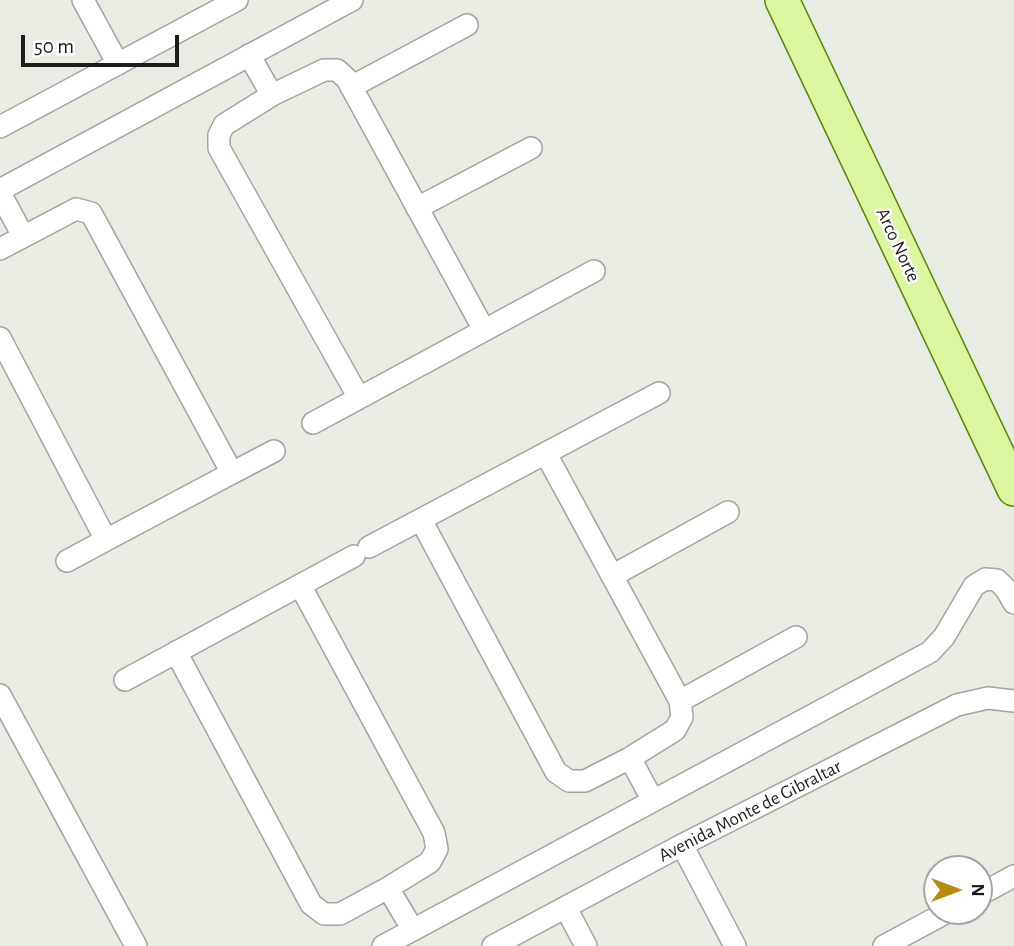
<!DOCTYPE html>
<style>
body{margin:0}
#map{position:relative;width:1014px;height:946px;overflow:hidden;background:#e8ece2;font-family:"Alegreya Sans",sans-serif}
canvas{display:block}
.north{position:absolute;left:923px;top:855px;width:70px;height:70px;box-sizing:border-box;background:#fff;border:2px solid #a4a4a4;border-radius:50%;rotate:90deg;font-size:19px;font-weight:700;line-height:28px;text-align:center;color:#1c1c1c}
.north::after{content:'';display:block;margin:auto;width:24px;height:32px;background:#b98a0e;clip-path:polygon(50% 0,100% 100%,50% 72%,0 100%)}
.scale{position:absolute;left:21px;top:35px;width:158px;height:32px;box-sizing:border-box;border:4px solid #1c1c1c;border-top:0;padding-left:9px;font-size:21px;line-height:24px;white-space:nowrap;color:#1c1c1c;-webkit-text-stroke:5px #fff;paint-order:stroke}
</style>
<div id="map">
<canvas width="1014" height="946"></canvas>
<div class="north">N</div>
<div class="scale">50 m</div>
</div>
<script>
const context = document.querySelector('canvas').getContext('2d');
context.lineJoin = 'round';
function poly(rows) {
  const path = new Path2D();
  for (const r of rows) {
    path.moveTo(r[0], r[1]);
    for (let i = 2; i < r.length; i += 2) path.lineTo(r[i], r[i + 1]);
  }
  return path;
}
function stroke(path, color, width, dash) {
  context.strokeStyle = color;
  context.lineWidth = width;
  context.lineCap = dash ? 'butt' : 'round';
  context.setLineDash(dash || []);
  context.stroke(path);
}
function drawText(font, color, halo, rows, align = 'center') {
  context.font = font + ' "Alegreya Sans",sans-serif';
  context.lineWidth = 5;
  context.setLineDash([]);
  context.textBaseline = 'middle';
  context.strokeStyle = halo;
  context.fillStyle = color;
  for (const [text, x, y, turn = 0] of rows) {
    context.save();
    context.translate(x, y);
    context.rotate((+turn || 0) * Math.PI / 180);
    context.textAlign = isNaN(turn) ? turn : align;
    if (halo) context.strokeText(text, 0, 0);
    context.fillText(text, 0, 0);
    context.restore();
  }
}
const minor = poly([
 [83,0,118,64],
 [249,55,272,95],
 [351,87,467,25],
 [0,127,237,0],
 [0,190,352,0],
 [0,193,23,236],
 [417,208,531,148],
 [0,249,76,209,91,213,232,473,106,540,0,338],
 [359,398,219,148,219,135,224,125,272,95,324,70,337,70,347,79,484,330],
 [313,423,594,271],
 [232,473,274,451],
 [421,520,556,772,569,781,585,781,630,758,675,730,682,717,680,701,546,454],
 [369,547,659,393],
 [67,561,106,540],
 [612,576,728,512],
 [176,652,311,904,324,914,340,914,388,888,430,862,437,849,434,833,300,585],
 [125,680,354,556],
 [0,695,136,946],
 [680,701,796,637],
 [630,758,653,801],
 [682,845,735,946],
 [388,888,413,930],
 [979,895,1014,876],
 [566,908,586,946],
 [383,946,930,652,944,637,974,586,985,579,997,580,1006,589,1014,603],
 [493,946,682,845,957,705,988,698,1014,701],
 [884,946,949,911]
]);
const primary = poly([
 [782,0,1014,489]
]);
stroke(minor, '#a3a3a3', 24);
stroke(primary, '#57890a', 36);
stroke(minor, '#fff', 21);
stroke(primary, '#dcf59f', 33);
drawText('19px', '#1c1c1c', '#fff', [
 ["Arco Norte",898,245,65],
 ["Avenida Monte de Gibraltar",750,811,-27]
]);
</script>
